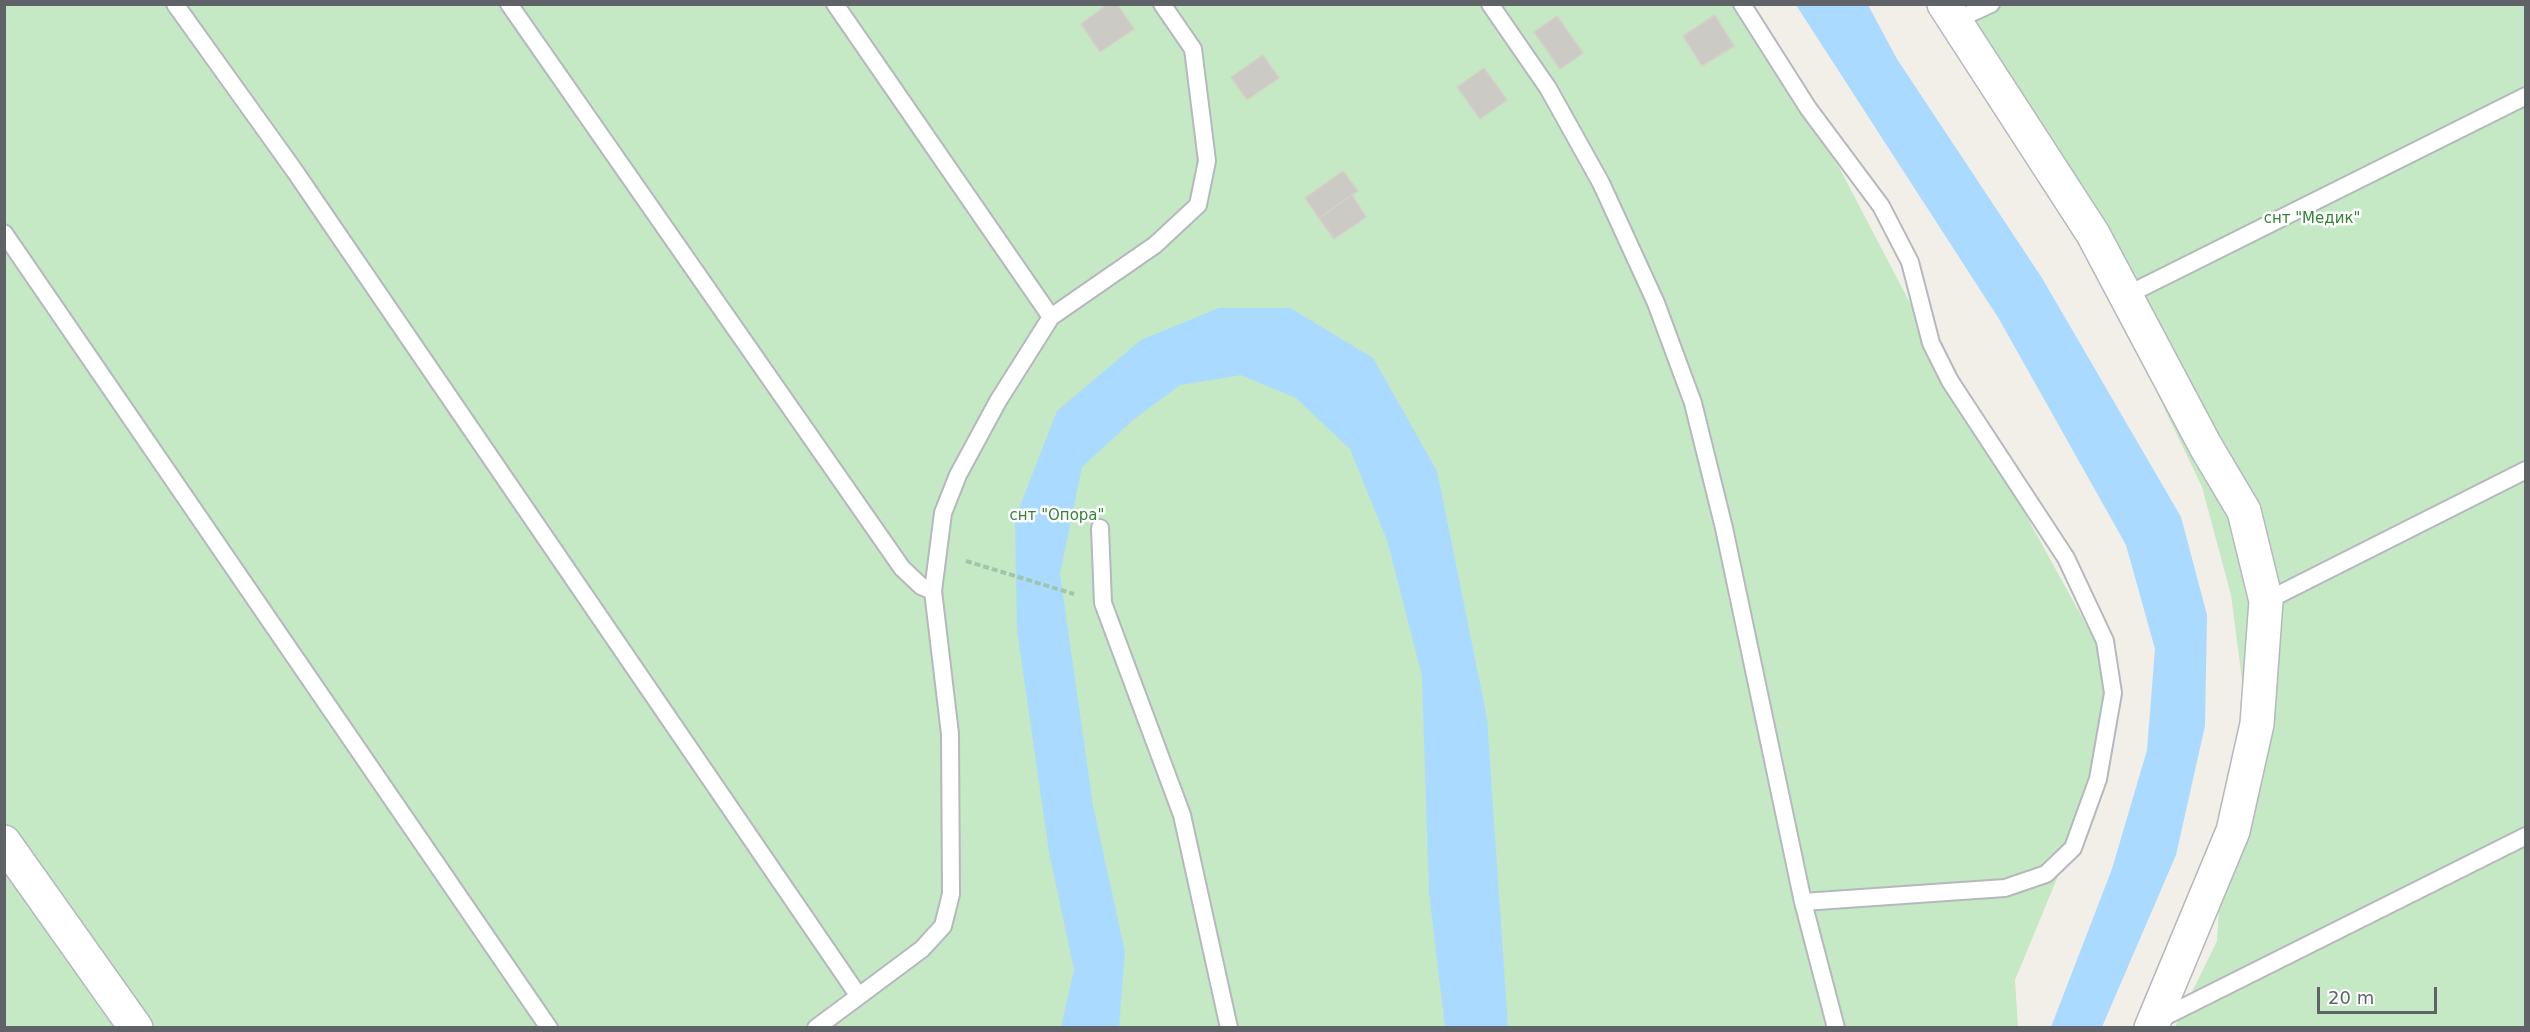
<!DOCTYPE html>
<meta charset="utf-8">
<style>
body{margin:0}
#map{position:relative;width:2530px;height:1032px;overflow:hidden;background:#f1efe8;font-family:"DejaVu Sans",sans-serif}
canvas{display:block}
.frame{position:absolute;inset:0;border:6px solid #5f6368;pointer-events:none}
.scale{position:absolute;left:2317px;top:987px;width:120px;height:27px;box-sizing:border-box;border:3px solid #5f6368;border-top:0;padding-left:8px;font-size:18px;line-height:21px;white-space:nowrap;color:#5f6368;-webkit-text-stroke:4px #fff;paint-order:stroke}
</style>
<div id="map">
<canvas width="2530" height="1032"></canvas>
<div class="frame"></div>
<div class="scale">20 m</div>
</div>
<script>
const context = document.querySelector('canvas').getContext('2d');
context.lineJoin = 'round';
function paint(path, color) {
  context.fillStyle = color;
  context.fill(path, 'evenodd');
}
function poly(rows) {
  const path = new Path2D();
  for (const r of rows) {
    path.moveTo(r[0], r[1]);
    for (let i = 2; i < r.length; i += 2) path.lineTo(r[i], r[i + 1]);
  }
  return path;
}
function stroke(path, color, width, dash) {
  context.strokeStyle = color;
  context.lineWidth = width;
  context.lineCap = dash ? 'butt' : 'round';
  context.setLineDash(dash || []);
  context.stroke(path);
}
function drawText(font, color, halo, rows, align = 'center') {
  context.font = font + ' "DejaVu Sans",sans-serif';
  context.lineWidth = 5;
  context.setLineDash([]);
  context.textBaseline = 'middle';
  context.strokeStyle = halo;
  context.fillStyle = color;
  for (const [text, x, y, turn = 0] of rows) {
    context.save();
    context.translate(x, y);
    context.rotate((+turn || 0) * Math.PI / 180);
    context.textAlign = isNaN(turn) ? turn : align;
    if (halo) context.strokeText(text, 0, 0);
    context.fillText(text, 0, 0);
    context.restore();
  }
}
paint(poly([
 [5,5,1754,5,1931,343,2109,666,2098,779,2015,980,2018,1027,5,1028],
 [1928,5,2525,5,2525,1027,2175,1027,2217,941,2225,809,2244,695,2231,595,2202,487,2110,295]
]), '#c5e8c5');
paint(poly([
 [1796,5,1868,5,1897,59,2042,278,2181,517,2207,615,2205,726,2176,855,2102,1027,2051,1027,2112,869,2147,750,2155,649,2126,545,1999,319],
 [1219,308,1290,308,1373,358,1437,471,1487,718,1508,1027,1445,1027,1429,893,1422,676,1387,540,1350,449,1296,398,1241,375,1180,385,1133,420,1082,467,1060,574,1093,806,1125,952,1119,1027,1061,1027,1074,970,1049,852,1017,630,1015,519,1057,411,1141,340]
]), '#aadaff');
const building = poly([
 [1108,4,1117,4,1134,29,1100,52,1081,24,1108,4],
 [1715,15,1734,46,1702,66,1683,36,1715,15],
 [1557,16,1583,53,1560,69,1534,32,1557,16],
 [1263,55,1279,78,1247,100,1231,77,1263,55],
 [1484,68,1507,100,1480,119,1457,87,1484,68],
 [1343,171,1358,191,1319,218,1305,198,1343,171],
 [1352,195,1366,217,1334,239,1319,218,1352,195]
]);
paint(building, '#cccac5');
stroke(building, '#d6d1c6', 1.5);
const lane = poly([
 [175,4,294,170,858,995],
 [509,4,902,568,921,586,933,591],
 [835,4,1051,317],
 [1490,4,1548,88,1601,183,1656,303,1693,403,1724,528,1803,902,1836,1028],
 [1742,4,1808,108,1881,206,1910,262,1931,343,1950,381,2066,558,2105,641,2113,693,2098,779,2073,848,2046,874,2005,888,1803,902],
 [1954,21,1991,4],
 [4,233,549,1028],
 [2125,296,2526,96],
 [1100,528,1103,603,1182,815,1229,1028],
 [2266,601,2526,470],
 [2156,1021,2526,836],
 [816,1028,922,949,943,926,951,894,950,734,933,591,943,513,958,475,998,401,1051,317,1155,245,1198,205,1207,161,1193,49,1162,4]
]);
const street = poly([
 [1944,4,2093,234,2206,447,2244,511,2266,601,2257,724,2233,831,2151,1028],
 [4,842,136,1028]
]);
stroke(lane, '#b5b8bc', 20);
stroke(street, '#b5b8bc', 36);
stroke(poly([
 [966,561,1074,594]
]), '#9cc7a9', 4, [6, 3]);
stroke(lane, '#fff', 16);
stroke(street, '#fff', 33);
drawText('15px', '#348238', '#fff', [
 ["снт \"Медик\"",2312,219],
 ["снт \"Опора\"",1057,516]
]);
</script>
